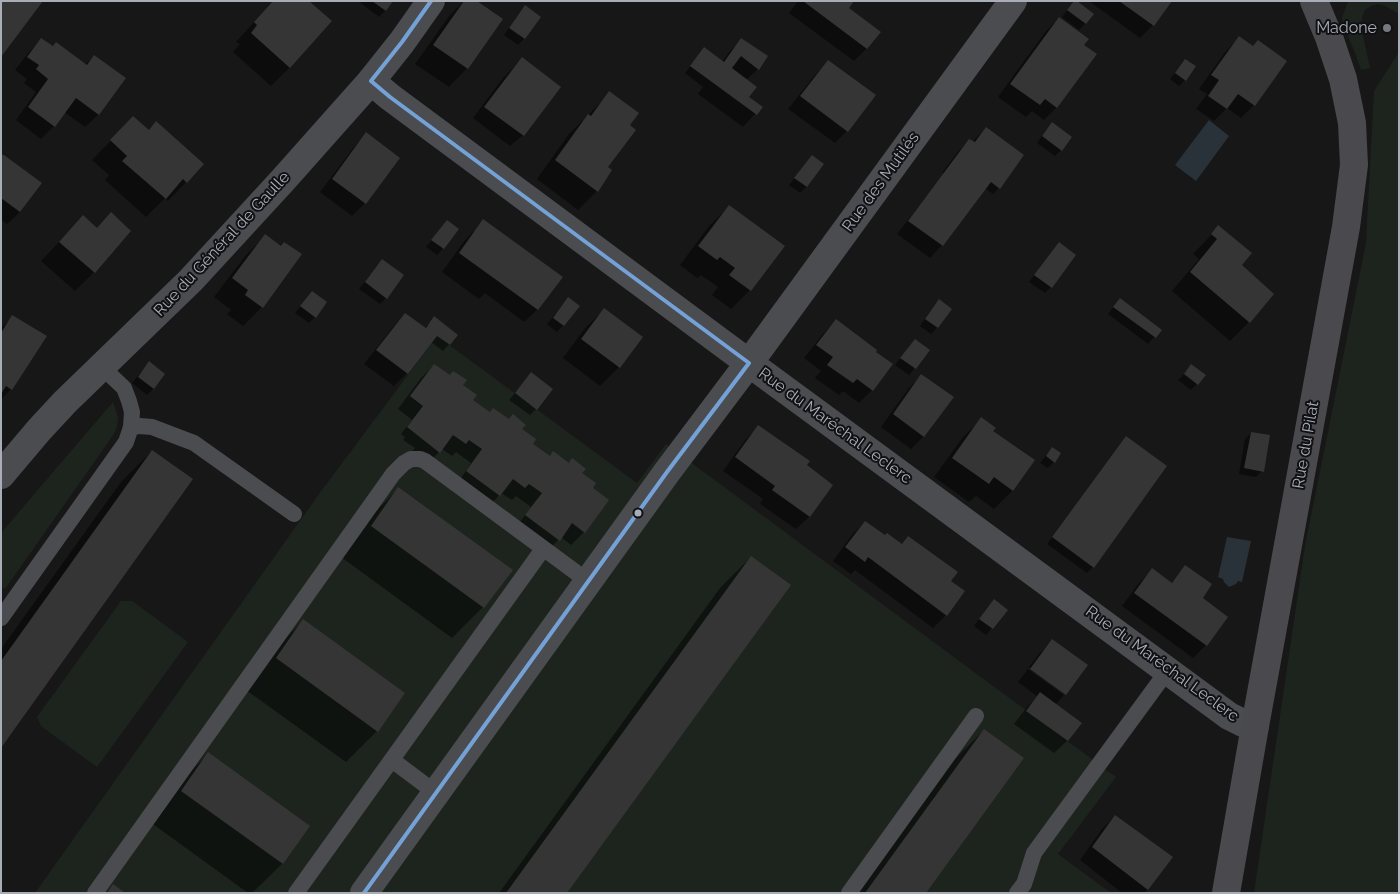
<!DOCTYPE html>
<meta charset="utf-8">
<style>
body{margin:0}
#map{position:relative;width:1400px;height:894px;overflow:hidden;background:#171717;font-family:Raleway,sans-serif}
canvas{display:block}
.frame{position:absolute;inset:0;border:2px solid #a8adb8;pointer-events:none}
</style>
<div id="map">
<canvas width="1400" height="894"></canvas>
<div class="frame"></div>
</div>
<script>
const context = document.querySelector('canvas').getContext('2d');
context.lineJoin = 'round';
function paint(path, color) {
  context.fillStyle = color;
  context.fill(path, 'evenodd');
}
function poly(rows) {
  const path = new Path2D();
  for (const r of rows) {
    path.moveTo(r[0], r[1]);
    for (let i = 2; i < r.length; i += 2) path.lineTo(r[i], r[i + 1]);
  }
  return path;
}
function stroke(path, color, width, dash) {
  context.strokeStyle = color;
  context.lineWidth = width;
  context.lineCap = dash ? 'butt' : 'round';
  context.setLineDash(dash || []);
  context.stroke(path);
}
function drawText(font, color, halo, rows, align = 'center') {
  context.font = font + ' Raleway,sans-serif';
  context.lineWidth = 4;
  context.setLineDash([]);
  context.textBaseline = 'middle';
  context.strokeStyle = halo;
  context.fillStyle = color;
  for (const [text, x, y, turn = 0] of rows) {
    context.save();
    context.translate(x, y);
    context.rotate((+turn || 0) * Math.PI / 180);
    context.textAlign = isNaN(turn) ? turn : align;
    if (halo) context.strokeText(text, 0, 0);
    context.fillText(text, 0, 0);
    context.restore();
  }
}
paint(poly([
 [1348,1,1399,1,1399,14,1385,6,1377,4,1371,6,1365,10,1362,17,1361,27,1370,68,1361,70,1356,55,1344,27,1342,18],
 [1399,52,1399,893,1254,893,1305,546,1366,243,1374,91],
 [437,336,637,483,666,444,1116,777,1058,854,1111,893,35,893,322,490],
 [113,402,118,417,117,427,114,434,5,589,1,587,1,533],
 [121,601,132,601,188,642,97,767,41,726,37,717]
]), '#1d241e');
paint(poly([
 [1209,120,1229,136,1196,181,1175,165],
 [1227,537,1251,541,1242,582,1238,581,1236,584,1229,587,1224,582,1223,579,1218,577]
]), '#2a3239');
paint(poly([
 [273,1,330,21,289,68,271,86,233,52,240,44,236,42],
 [358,1,391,1,386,10,379,17],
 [464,1,475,1,467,68,449,87,415,64,450,15],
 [798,1,853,1,847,9,879,32,866,49,854,61,789,13],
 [1089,1,1170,1,1153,25,1140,38],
 [525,7,539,18,524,39,518,45,504,35,519,13],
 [1069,8,1086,23,1079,30,1062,17],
 [1059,18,1082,45,1057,107,1044,120,1032,111,1026,117,998,97,1046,31],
 [1239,38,1254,105,1241,118,1227,108,1214,121,1196,109,1207,94,1199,89,1226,51],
 [42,39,85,65,94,56,124,78,98,115,85,127,64,112,54,126,41,139,16,120,36,92,24,83,27,79,15,70,29,52],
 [742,39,758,69,746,80,747,98,761,107,743,127,698,94,703,87,685,73,704,49,722,62,729,52],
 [522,59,559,87,523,135,510,146,473,118,503,78],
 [1185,61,1185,80,1179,86,1170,79],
 [828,62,847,131,835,143,788,109,815,75],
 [610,93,628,125,606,167,597,191,578,210,537,179,569,134],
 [133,118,186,182,168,201,165,198,146,217,105,180,109,175,92,160],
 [1052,124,1061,150,1055,156,1037,143,1046,130],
 [986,128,999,188,993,194,985,188,942,245,930,258,897,234,944,174,942,173,957,153,969,140,972,142],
 [366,134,399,159,365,203,352,216,320,192,354,147],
 [1,157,40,184,20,212,7,224,1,220],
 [812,157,822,165,806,187,800,193,789,185],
 [729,207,750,290,731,309,712,295,718,287,701,275,697,278,680,265,710,225],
 [83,217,94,272,75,291,41,261],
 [447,221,457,229,443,248,437,255,426,247],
 [484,221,561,278,537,310,524,322,485,293,479,299,442,272,465,240],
 [1219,227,1240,266,1249,322,1230,341,1172,291,1199,259,1193,254],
 [265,236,262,307,243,326,227,314,231,310,214,297,246,255],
 [1059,244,1051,287,1045,293,1029,282,1053,250],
 [382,261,386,298,380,304,359,289],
 [312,293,315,317,309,323,295,313],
 [569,298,563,325,557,332,547,324],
 [939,301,938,327,931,334,920,326,933,307],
 [1114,306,1160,330,1148,344,1108,314],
 [604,310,619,367,600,386,563,358,585,328],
 [405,314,425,328,434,318,457,335,443,351,431,342,407,373,394,386,364,364,393,327],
 [13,317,11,389,1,400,1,328],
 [836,321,891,364,872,390,859,403,843,391,839,395,815,378,821,371,804,358,823,334],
 [915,340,929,350,909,375,895,365],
 [149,363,153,389,147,395,132,383],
 [434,365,462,384,472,400,490,413,521,429,531,444,549,457,581,473,591,488,584,532,571,545,561,537,552,546,520,522,531,507,516,496,512,500,501,493,493,502,461,478,471,463,456,452,452,456,442,449,433,458,411,453,415,448,403,440,405,437,401,434,412,420,398,409,421,378],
 [1192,366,1197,384,1191,390,1178,380],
 [531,374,536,409,530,415,509,400],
 [922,375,924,436,911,449,881,427,909,388],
 [982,419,991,431,1013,490,994,509,976,496,969,502,934,477,963,437],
 [759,426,805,466,832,485,809,517,796,529,760,504,763,499,723,471,746,439],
 [1251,433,1262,471,1256,477,1239,474,1245,439],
 [1120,444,1093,567,1087,573,1047,544],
 [1052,448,1054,462,1048,468,1040,463],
 [152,451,1,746,1,649,121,482],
 [398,489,483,607,452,638,341,557,367,520],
 [865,522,885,537,901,545,909,537,950,581,963,592,946,615,933,628,855,570,851,574,833,561,852,535],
 [751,557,566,893,499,893,720,588],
 [1185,567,1206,645,1193,658,1122,606,1139,583,1152,570,1171,584],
 [988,607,1006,610,986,635,974,626],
 [303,621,377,731,346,762,246,690,272,652],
 [1052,641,1086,666,1065,694,1065,693,1029,667,1039,654],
 [1028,669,1064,695,1055,705,1080,723,1067,741,1054,753,1014,724,1027,707,1038,697,1018,682],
 [984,730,924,893,858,893,953,761],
 [208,754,308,826,282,864,252,893,248,893,150,822,177,785],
 [1115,816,1148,889,1144,893,1122,893,1080,860,1102,829]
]), '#0007');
paint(poly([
 [1,1,43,1,1,57],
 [273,1,309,1,332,21,290,68,251,33,257,25,254,22],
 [372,1,393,1,386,11],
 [464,1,477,1,503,19,468,69,433,45],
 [803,1,854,1,849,8,881,32,867,49],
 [1074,1,1077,1,1094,14,1086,24,1067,10],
 [1119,1,1172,1,1154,26],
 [525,5,541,17,525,39,509,28],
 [1059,17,1089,39,1084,45,1097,54,1057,108,1045,99,1040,105,1010,84],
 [1239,36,1253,46,1258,40,1287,61,1255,106,1238,94,1227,109,1208,96,1219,80,1211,75],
 [41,38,53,46,56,42,87,65,94,55,126,78,99,115,76,98,55,127,28,107,48,79,36,69,39,65,27,57],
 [741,38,768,56,759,70,741,56,732,68,757,87,749,97,763,107,757,115,690,66,704,47,724,62],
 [522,57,561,87,524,136,484,107],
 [1185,59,1196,66,1186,81,1175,73],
 [828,60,876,95,848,132,800,96],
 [609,91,639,113,630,125,636,130,608,167,612,170,598,192,555,160,588,114,591,116],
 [133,116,149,130,156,121,204,164,187,183,183,179,166,199,122,161,127,156,110,140],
 [1052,122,1072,137,1062,151,1042,136],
 [986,127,1024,155,1000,189,991,182,943,246,908,221,969,139,975,142],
 [366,132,400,158,366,204,332,179],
 [1,155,4,155,42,183,20,212,1,198],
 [812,155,824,164,807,187,794,178],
 [729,205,785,246,751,291,729,275,735,268,720,257,717,260,698,246],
 [111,212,131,231,95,273,59,242,83,215,97,228],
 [483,219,563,277,538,310,459,253],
 [447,220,459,229,444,249,431,240],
 [1218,225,1252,253,1242,265,1274,294,1250,323,1190,272,1217,239,1211,234],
 [265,234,281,246,284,242,302,254,263,308,245,295,248,290,232,278],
 [1059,242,1076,255,1052,288,1034,275],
 [382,259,404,275,387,299,365,282],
 [312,291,327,302,316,318,300,306],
 [568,297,580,306,564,326,553,318],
 [1120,298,1162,330,1156,338,1113,307],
 [939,299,952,309,938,328,925,319],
 [604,308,643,337,620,368,581,339],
 [405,313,426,328,434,316,458,335,450,345,437,336,408,374,376,350],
 [12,315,47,336,12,390,6,386,1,394,1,333],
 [836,319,877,350,876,352,893,364,873,391,857,379,853,383,827,365,833,357,816,345],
 [915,339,930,350,916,369,900,358],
 [149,361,165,374,154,389,138,377],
 [434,364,450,375,453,371,467,380,463,385,477,395,473,400,490,412,493,408,509,419,513,414,526,425,522,429,536,439,533,444,550,456,553,451,569,463,572,458,586,469,582,473,596,483,593,488,609,500,585,533,572,523,560,541,525,515,542,493,529,484,525,488,513,479,500,496,466,471,482,449,469,440,466,444,453,435,440,453,407,427,423,406,410,396],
 [1191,364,1206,375,1198,385,1184,374],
 [531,372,553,389,537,410,515,393],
 [921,374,954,397,924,437,893,414],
 [981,417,996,428,993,431,1035,460,1013,491,994,477,989,484,952,458],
 [758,425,810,461,807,465,833,485,810,517,772,490,775,486,735,457],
 [1251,432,1270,435,1264,472,1244,468],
 [1126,436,1167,466,1094,568,1052,537],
 [1052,447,1061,453,1055,463,1046,456],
 [152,450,193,479,1,748,1,661],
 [398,487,513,570,484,608,371,526],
 [865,521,885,535,887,533,902,544,908,536,958,572,951,581,965,591,947,616,868,557,865,562,845,547],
 [751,556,791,585,740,655,567,893,506,893],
 [1185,565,1212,584,1203,598,1228,617,1207,646,1134,593,1152,568,1172,583],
 [994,599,1008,610,993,629,979,619],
 [303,619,405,693,378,732,276,658],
 [1052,639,1088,665,1066,695,1030,669],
 [1040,692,1082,723,1068,741,1026,711],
 [984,729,1024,758,926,893,865,893],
 [208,752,310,826,283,864,181,791],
 [1115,815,1173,857,1148,890,1092,847],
 [113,884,125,893,107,893]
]), '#353536');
stroke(poly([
 [131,427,140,426,152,427,194,443,294,514],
 [1,618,126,442,131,427,132,412,129,401,124,388,102,367],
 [392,760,436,793],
 [95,893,393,474,404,463,411,459,420,459,425,461,589,582],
 [296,893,543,549],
 [849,893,976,716],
 [1017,893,1024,884,1034,853,1168,670]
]), '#4b4c50', 16);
stroke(poly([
 [371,81,390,97,734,352,1229,716,1243,723,1255,726],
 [364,893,667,472,749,363,1013,1]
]), '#4b4c50', 28);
stroke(poly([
 [1,475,39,430,65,402,191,280,283,180,371,81,402,42,431,1]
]), '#4b4c50', 28);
stroke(poly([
 [1226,893,1255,726,1346,227,1354,165,1352,123,1343,79,1329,37,1314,1]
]), '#4a4a4e', 28);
stroke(poly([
 [371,81,390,97,749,363],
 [371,81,402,42,431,1],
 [364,893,667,472,749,363]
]), '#74a2d7', 4);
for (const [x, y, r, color] of [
 [1387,28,5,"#757880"],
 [638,513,4.5,"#a8adb8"]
]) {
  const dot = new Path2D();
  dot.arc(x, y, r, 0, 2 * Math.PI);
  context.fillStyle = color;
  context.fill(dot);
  stroke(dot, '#111113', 2);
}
drawText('16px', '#a8adb8', '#111113', [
 ["Madone",1377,28]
], 'right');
drawText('16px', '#a8adb8', '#111113', [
 ["Rue des Mutilés",881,182,-54],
 ["Rue du Général de Gaulle",222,244,-47],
 ["Rue du Maréchal Leclerc",835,426,36],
 ["Rue du Pilat",1306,445,-80],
 ["Rue du Maréchal Leclerc",1162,664,36]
]);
</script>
